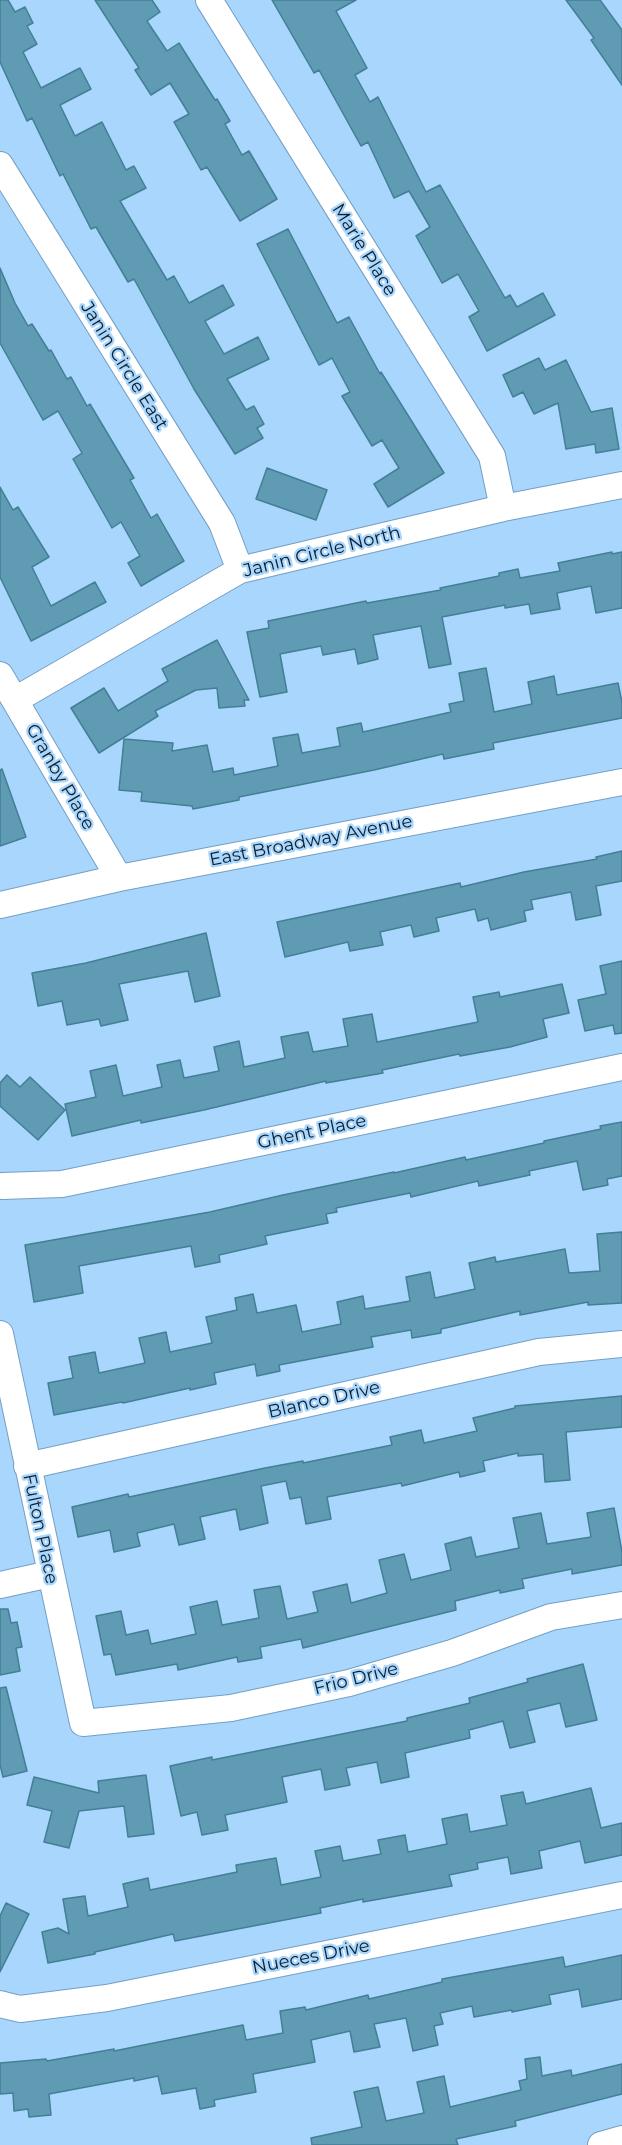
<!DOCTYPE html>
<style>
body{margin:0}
canvas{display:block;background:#a9d6fd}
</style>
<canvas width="622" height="2145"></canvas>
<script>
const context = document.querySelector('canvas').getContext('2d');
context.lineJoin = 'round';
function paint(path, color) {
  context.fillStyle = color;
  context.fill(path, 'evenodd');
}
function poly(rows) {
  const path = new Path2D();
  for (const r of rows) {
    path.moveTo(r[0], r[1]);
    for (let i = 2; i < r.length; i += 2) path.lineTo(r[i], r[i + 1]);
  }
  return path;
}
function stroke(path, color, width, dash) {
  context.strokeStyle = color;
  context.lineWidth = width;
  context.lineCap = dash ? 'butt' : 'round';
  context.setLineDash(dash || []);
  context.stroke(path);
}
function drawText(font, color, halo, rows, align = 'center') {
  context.font = font + ' Montserrat,sans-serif';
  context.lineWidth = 4.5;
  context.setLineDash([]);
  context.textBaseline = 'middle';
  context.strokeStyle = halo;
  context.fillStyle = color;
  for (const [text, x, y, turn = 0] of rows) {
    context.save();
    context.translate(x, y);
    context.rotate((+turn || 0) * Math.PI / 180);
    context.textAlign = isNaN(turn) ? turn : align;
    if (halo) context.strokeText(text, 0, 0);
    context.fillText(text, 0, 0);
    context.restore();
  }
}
const building = poly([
 [0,0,8,0,15,12,25,7,33,23,27,26,37,44,23,52,41,88,80,68,91,89,60,105,75,136,102,122,126,170,134,166,146,188,120,201,167,280,174,276,189,303,223,285,234,305,205,321,224,354,258,337,269,359,227,379,246,410,254,406,264,424,257,428,263,438,235,454,194,389,134,279,128,282,96,227,91,229,63,174,60,176,32,118,27,121,0,62,0,0],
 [95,0,152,0,160,12,147,21,167,51,179,43,215,100,217,99,230,121,225,124,242,155,249,151,277,199,240,221,207,167,201,170,174,122,189,114,170,83,151,95,135,70,139,68,95,0],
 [272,0,356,0,336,11,367,68,355,75,370,102,378,97,426,192,440,185,505,298,510,295,517,307,543,293,555,315,487,351,469,317,479,311,458,274,442,283,416,236,430,227,409,191,394,198,368,142,361,146,319,70,314,73,272,0],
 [566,0,600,0,622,30,622,85,591,40,594,38,566,0],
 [288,229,337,323,349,317,380,374,381,372,444,473,388,507,374,484,399,468,382,440,372,446,342,396,350,392,332,358,319,365,257,244,288,229],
 [0,268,15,303,28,326,32,324,49,351,51,350,67,379,71,377,87,406,90,404,134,478,130,480,151,518,157,514,184,561,141,586,128,563,140,556,121,522,112,528,73,459,82,453,58,411,43,420,0,343,0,268],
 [539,358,545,370,566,360,591,412,612,408,619,449,596,453,595,444,566,449,558,403,534,414,523,392,513,397,503,375,539,358],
 [267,468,327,490,316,520,256,499,267,468],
 [0,487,13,510,18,507,49,557,32,567,51,606,95,582,106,602,31,641,0,577,0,487],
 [612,552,612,554,622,552,622,608,596,613,591,586,557,593,560,609,531,614,529,604,505,608,505,605,442,617,451,664,429,668,421,626,373,635,378,659,358,664,355,649,323,655,321,646,280,654,287,692,260,697,247,632,269,628,268,621,366,601,367,603,441,590,440,588,499,576,499,573,518,569,520,578,560,571,558,563,612,552],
 [217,640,249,700,244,700,245,706,219,708,217,688,196,690,155,711,158,716,99,753,71,708,104,688,118,711,168,681,162,669,217,640],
 [486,668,494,712,532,704,528,682,554,676,557,695,618,683,622,702,622,718,493,743,494,749,444,759,443,754,374,770,239,797,239,800,193,809,192,806,141,801,142,792,119,790,124,739,173,743,172,751,207,745,213,772,233,768,234,775,278,766,273,738,298,734,302,753,340,746,337,728,361,723,363,732,451,712,449,704,464,701,459,673,486,668],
 [2,769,26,837,0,846,0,770,2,769],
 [622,851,622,881,596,886,601,915,576,920,571,892,531,900,533,909,524,911,526,921,491,930,488,918,478,921,475,909,436,918,439,931,414,937,411,925,380,932,383,945,350,951,348,942,285,957,277,922,460,883,461,887,524,872,597,859,596,857,622,851],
 [206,933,220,996,195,1002,188,971,119,984,128,1020,101,1026,99,1019,67,1025,62,1001,38,1006,32,973,86,963,206,933],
 [622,961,622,1033,615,1034,613,1025,585,1031,578,1000,606,994,600,966,622,961],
 [562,984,569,1013,543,1019,547,1037,510,1047,460,1056,459,1054,382,1070,383,1073,326,1083,326,1081,204,1110,141,1123,141,1120,72,1136,65,1104,96,1097,90,1071,116,1065,123,1096,162,1087,157,1065,180,1060,184,1078,219,1071,214,1047,239,1041,244,1067,285,1058,281,1037,308,1032,313,1052,348,1046,343,1019,372,1014,377,1042,478,1022,473,997,499,992,500,997,562,984],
 [7,1075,20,1087,30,1077,65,1110,38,1140,0,1106,0,1083,7,1075],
 [622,1122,622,1176,607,1179,608,1185,583,1190,577,1161,529,1171,530,1175,479,1186,478,1181,411,1197,410,1193,336,1208,337,1212,326,1214,328,1223,265,1236,267,1244,219,1255,220,1262,195,1267,191,1246,79,1266,83,1293,34,1302,25,1245,210,1212,283,1195,394,1172,394,1173,465,1157,466,1160,544,1143,544,1141,601,1129,600,1126,622,1122],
 [622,1232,622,1303,588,1305,588,1302,520,1315,520,1311,441,1329,441,1333,412,1338,411,1330,371,1337,373,1347,279,1365,280,1371,257,1376,255,1364,214,1373,216,1384,190,1390,190,1388,123,1403,122,1402,54,1415,48,1383,73,1378,69,1357,95,1352,99,1373,145,1363,139,1338,166,1332,170,1352,212,1343,206,1317,237,1310,235,1298,253,1294,257,1313,296,1305,302,1332,341,1324,337,1302,363,1296,365,1309,410,1301,406,1277,430,1272,435,1298,475,1289,469,1263,495,1257,496,1262,565,1249,569,1273,600,1271,597,1234,622,1232],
 [622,1396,622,1427,566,1432,570,1480,545,1482,543,1454,518,1456,518,1453,483,1461,485,1471,460,1477,459,1472,402,1486,401,1483,327,1497,331,1519,306,1524,301,1497,290,1499,286,1481,261,1486,268,1523,240,1530,236,1509,200,1517,205,1539,179,1545,174,1524,137,1533,140,1546,114,1552,110,1530,78,1537,72,1507,128,1494,129,1497,265,1468,303,1461,303,1463,392,1445,390,1437,421,1430,424,1443,477,1431,473,1418,515,1408,515,1406,622,1396],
 [614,1508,622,1552,622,1565,572,1574,572,1569,522,1579,524,1588,500,1593,500,1590,455,1601,456,1610,303,1648,301,1639,260,1647,262,1658,238,1662,237,1657,178,1670,177,1664,116,1675,111,1654,104,1655,96,1616,121,1611,126,1635,148,1630,151,1644,196,1634,190,1607,217,1601,222,1625,259,1618,254,1590,280,1586,287,1619,318,1612,313,1592,347,1584,351,1603,387,1593,379,1560,404,1554,411,1580,451,1570,445,1544,471,1537,476,1557,519,1548,513,1518,541,1513,547,1544,591,1537,587,1513,614,1508],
 [0,1609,8,1609,11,1623,17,1622,22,1647,16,1648,20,1671,0,1675,0,1609],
 [583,1664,597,1720,566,1727,560,1703,527,1711,535,1742,510,1748,503,1721,469,1730,470,1738,405,1753,409,1777,381,1783,377,1762,346,1768,350,1785,325,1790,321,1769,282,1777,287,1802,225,1815,228,1830,202,1835,197,1812,181,1816,170,1766,212,1757,212,1760,407,1721,407,1718,470,1703,469,1698,528,1682,527,1679,583,1664],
 [6,1687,27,1771,3,1777,0,1765,0,1688,6,1687],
 [146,1775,154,1834,128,1837,124,1806,79,1811,69,1848,44,1842,52,1811,27,1805,34,1777,99,1793,98,1781,146,1775],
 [591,1788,601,1828,622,1823,622,1855,585,1863,580,1841,539,1851,542,1868,511,1874,508,1857,477,1863,478,1869,449,1875,452,1886,363,1902,363,1899,320,1908,321,1913,175,1941,173,1934,95,1952,95,1954,48,1963,42,1932,58,1928,69,1934,63,1899,85,1896,88,1916,128,1907,123,1884,148,1878,150,1890,237,1872,236,1865,276,1858,281,1885,321,1877,315,1851,340,1846,343,1861,381,1854,378,1840,405,1835,408,1852,447,1844,442,1819,467,1814,470,1832,507,1825,501,1796,523,1792,526,1804,591,1788],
 [6,1903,29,1914,0,1972,0,1916,6,1903],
 [622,1955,622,1999,582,2007,579,1989,549,1995,551,2004,512,2012,512,2010,474,2017,472,2006,440,2013,443,2024,434,2026,438,2045,413,2051,406,2018,374,2024,380,2047,354,2052,350,2031,311,2040,315,2062,253,2074,256,2092,214,2100,215,2106,200,2109,196,2088,162,2094,158,2076,134,2081,134,2078,49,2094,51,2115,29,2117,28,2109,14,2111,13,2093,0,2094,0,2063,46,2059,47,2061,114,2049,114,2051,243,2025,246,2040,283,2033,280,2011,305,2007,306,2010,368,1995,369,1999,442,1982,442,1979,563,1957,565,1967,622,1955],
 [540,2057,542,2076,571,2070,572,2076,622,2064,622,2094,515,2121,516,2126,456,2139,458,2145,312,2145,311,2138,362,2127,354,2092,378,2087,386,2121,424,2113,417,2082,444,2076,450,2107,521,2090,519,2081,527,2079,525,2059,540,2057]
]);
paint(building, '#5f9cb4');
stroke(building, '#437f96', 1.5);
const minor = poly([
 [209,0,492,456,503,508],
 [0,165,222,523,240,570],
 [0,675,119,878],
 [15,700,240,570,503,508,622,485],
 [0,905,119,878,622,782],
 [2,1186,62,1184,622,1067],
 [0,1334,83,1723,231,1708,349,1683,452,1653,551,1617,622,1605],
 [27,1466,539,1352,622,1344],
 [0,1585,50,1574],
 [0,2004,20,2009,107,1998,622,1895],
 [601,2145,622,2139]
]);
stroke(minor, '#749fc4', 28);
stroke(minor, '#fff', 26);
drawText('18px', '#0d1e2c', '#a9d6fd', [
 ["Marie Place",364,250,58],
 ["Janin Circle East",124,366,58],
 ["Janin Circle North",322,552,-14],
 ["Granby Place",60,777,60],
 ["East Broadway Avenue",311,841,-11],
 ["Ghent Place",312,1132,-12],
 ["Blanco Drive",324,1400,-13],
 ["Fulton Place",40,1529,78],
 ["Frio Drive",356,1679,-14],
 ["Nueces Drive",311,1957,-11]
]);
</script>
